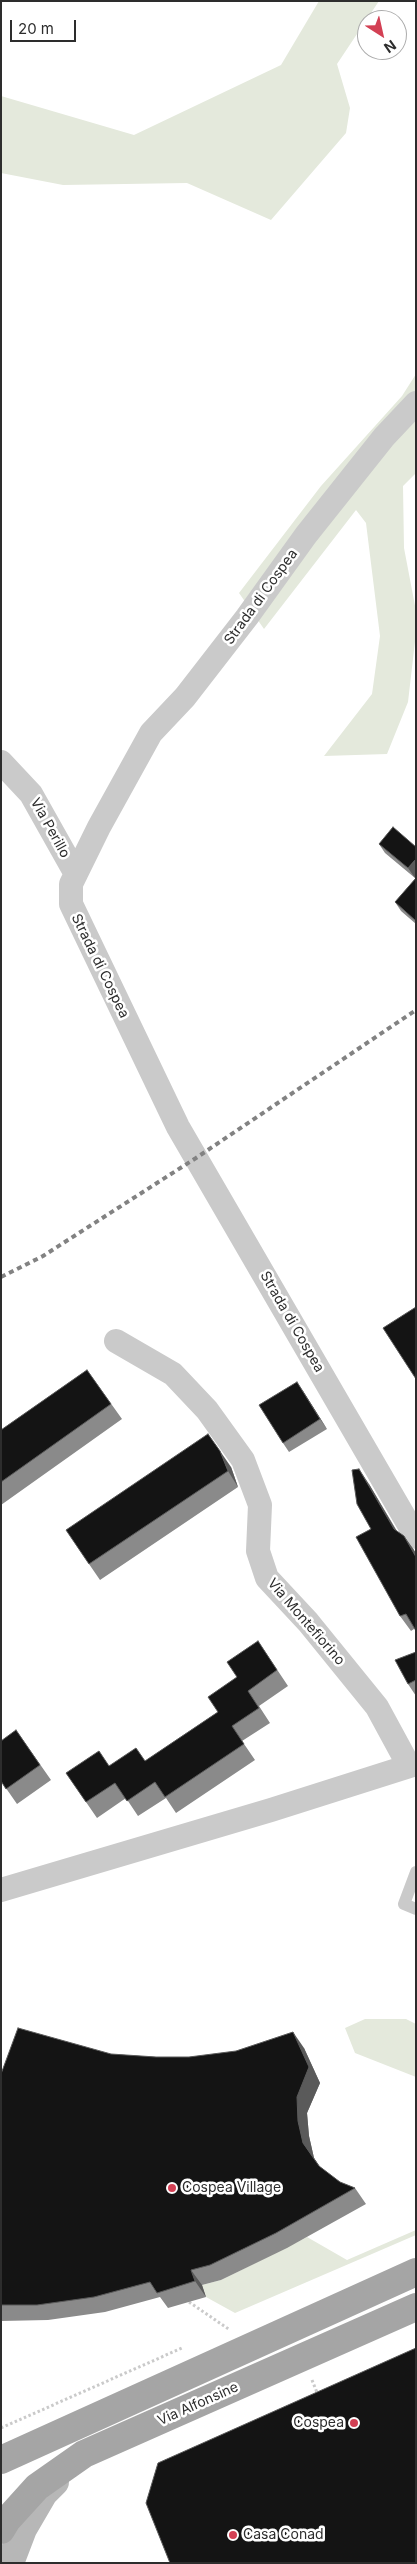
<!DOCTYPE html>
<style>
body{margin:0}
#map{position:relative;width:417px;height:2564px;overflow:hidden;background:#fff;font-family:Inter,sans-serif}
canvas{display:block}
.frame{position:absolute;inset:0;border:2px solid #2d2d2d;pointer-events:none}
.north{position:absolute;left:357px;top:10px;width:50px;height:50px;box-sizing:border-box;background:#fff;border:1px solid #ababab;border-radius:50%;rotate:145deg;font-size:14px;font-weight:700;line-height:20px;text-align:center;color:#2d2d2d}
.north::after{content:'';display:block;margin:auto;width:18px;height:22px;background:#d34054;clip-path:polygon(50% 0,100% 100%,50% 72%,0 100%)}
.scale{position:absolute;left:10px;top:20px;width:66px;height:22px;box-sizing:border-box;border:2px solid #2d2d2d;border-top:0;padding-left:6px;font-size:15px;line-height:18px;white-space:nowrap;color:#2d2d2d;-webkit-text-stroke:4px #fff;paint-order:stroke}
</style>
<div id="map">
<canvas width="417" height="2564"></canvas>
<div class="frame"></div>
<div class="north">N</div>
<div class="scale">20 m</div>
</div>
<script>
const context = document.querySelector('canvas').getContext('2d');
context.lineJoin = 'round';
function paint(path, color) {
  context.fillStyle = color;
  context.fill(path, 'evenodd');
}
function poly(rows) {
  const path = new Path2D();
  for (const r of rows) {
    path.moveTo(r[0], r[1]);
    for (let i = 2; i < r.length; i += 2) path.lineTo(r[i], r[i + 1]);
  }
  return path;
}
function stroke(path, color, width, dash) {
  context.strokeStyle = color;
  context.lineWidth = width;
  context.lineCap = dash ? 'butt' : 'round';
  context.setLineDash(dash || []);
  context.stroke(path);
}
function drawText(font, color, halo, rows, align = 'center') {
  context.font = font + ' Inter,sans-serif';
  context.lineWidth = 5;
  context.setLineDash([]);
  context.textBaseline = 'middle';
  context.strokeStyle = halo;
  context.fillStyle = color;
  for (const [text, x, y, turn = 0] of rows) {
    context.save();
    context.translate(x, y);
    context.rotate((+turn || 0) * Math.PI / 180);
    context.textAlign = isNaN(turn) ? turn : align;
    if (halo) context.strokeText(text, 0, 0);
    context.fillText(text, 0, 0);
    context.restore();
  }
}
paint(poly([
 [319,1,379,1,337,64,350,108,346,133,271,220,187,183,63,185,1,173,1,96,134,135,281,65],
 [416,374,416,473,403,486,404,548,416,611,416,633,408,702,387,754,324,756,372,694,380,636,366,523,356,510,264,629,239,593,321,486,402,396],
 [365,2019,406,2019,416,2024,416,2077,355,2053,345,2028],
 [416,2230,416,2235,235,2313,206,2297,202,2285,221,2280,307,2237,347,2260]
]), '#e4e9dc');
stroke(poly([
 [189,2302,230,2330],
 [312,2380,318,2395],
 [1,2428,182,2348]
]), '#cacaca', 3, [2.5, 2.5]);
stroke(poly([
 [416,1872,404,1904,416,1909]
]), '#cacaca', 12);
stroke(poly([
 [416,403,384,437,306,535,247,617,185,697,151,733,99,827,71,884,71,904,178,1127,416,1537],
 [1,762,31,794,76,874],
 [116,1341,173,1374,207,1410,243,1460,260,1505,258,1551,267,1578,308,1622,377,1707,409,1766],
 [1,1890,271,1810,416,1764]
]), '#cacaca', 24);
stroke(poly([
 [10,2563,23,2529,44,2493,55,2482]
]), '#b7b7b7', 28);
stroke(poly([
 [1,2460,416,2272],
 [1,2530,7,2520,37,2487,84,2454,416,2307]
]), '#a5a5a5', 28);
stroke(poly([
 [1,1277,43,1256,196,1158,416,1010]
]), '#828282', 4, [5, 4]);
paint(poly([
 [393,827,415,878,385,853,379,844],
 [416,878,416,924,401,911,395,902],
 [87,1370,122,1419,1,1505,1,1430],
 [303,1391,327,1429,289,1452,283,1443],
 [231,1467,238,1487,100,1580,89,1564],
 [369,1484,397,1531,404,1536,414,1550,414,1629,411,1631,400,1616,371,1529],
 [258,1641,288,1686,259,1706,270,1723,242,1741,255,1760,176,1813,166,1798,138,1816,126,1798,97,1818,66,1773,109,1766,145,1761,218,1712,237,1677],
 [416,1652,416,1696,408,1684],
 [16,1730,51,1780,17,1804,1,1781],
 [304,2048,320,2083,307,2113,309,2136,314,2158,320,2167,340,2182,355,2188,366,2204,287,2248,221,2280,202,2285,206,2297,168,2308,160,2297,105,2312,48,2320,1,2321,1,2074,111,2054,156,2057,189,2057]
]), '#8a8a8a');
paint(poly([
 [416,859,416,876,415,878,408,868],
 [297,1382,303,1391,327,1429,320,1419],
 [220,1451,231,1467,238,1487,228,1471],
 [359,1469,369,1484,404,1544,394,1529],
 [404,1536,414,1550,416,1553,416,1557],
 [293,2032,304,2048,320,2083,307,2113,309,2136,314,2158,330,2182,303,2143,298,2121],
 [191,2270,202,2285,206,2297,195,2281]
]), '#5a5a5a');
const building = poly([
 [393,827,416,847,416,859,408,868,379,844,393,827],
 [416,878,416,921,395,902,416,878],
 [416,1307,416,1379,383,1328,416,1307],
 [87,1370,111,1404,1,1482,1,1430,87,1370],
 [297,1382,320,1419,283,1443,259,1405,297,1382],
 [208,1434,220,1451,228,1471,89,1564,66,1530,208,1434],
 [359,1469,394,1529,404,1536,416,1557,416,1631,406,1614,400,1616,356,1537,371,1529,357,1504,352,1470,359,1469],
 [258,1641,277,1670,248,1691,259,1708,232,1726,244,1744,165,1797,155,1782,127,1801,115,1783,86,1802,66,1773,99,1751,109,1766,136,1748,145,1761,218,1712,208,1697,237,1677,227,1662,258,1641],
 [416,1652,416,1680,408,1684,395,1660,416,1652],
 [16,1730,40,1765,6,1789,1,1781,1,1741,16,1730],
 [18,2028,111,2054,156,2057,189,2057,236,2051,293,2032,309,2067,297,2097,298,2121,303,2143,319,2166,340,2182,355,2188,276,2233,210,2265,191,2270,195,2281,157,2293,150,2282,94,2297,37,2305,1,2305,1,2074,18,2028],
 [416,2348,416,2563,170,2563,146,2503,158,2463,416,2348]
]);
paint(building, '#141414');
stroke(building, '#5a5a5a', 1);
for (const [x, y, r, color] of [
 [172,2188,5,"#d34054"],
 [354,2423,5,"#d34054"],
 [233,2535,5,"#d34054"]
]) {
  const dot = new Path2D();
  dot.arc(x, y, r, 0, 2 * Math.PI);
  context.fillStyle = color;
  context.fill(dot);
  stroke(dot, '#fff', 2);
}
drawText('14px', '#2d2d2d', '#fff', [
 ["Strada di Cospea",261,597,-54],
 ["Via Perillo",50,828,61],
 ["Strada di Cospea",100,966,64],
 ["Strada di Cospea",292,1322,60],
 ["Via Montefiorino",306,1622,49],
 ["Via Alfonsine",198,2404,-24]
]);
drawText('14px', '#2d2d2d', '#fff', [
 ["Cospea Village",182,2188],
 ["Cospea",344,2423,"right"],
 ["Casa Conad",243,2535]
], 'left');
</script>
